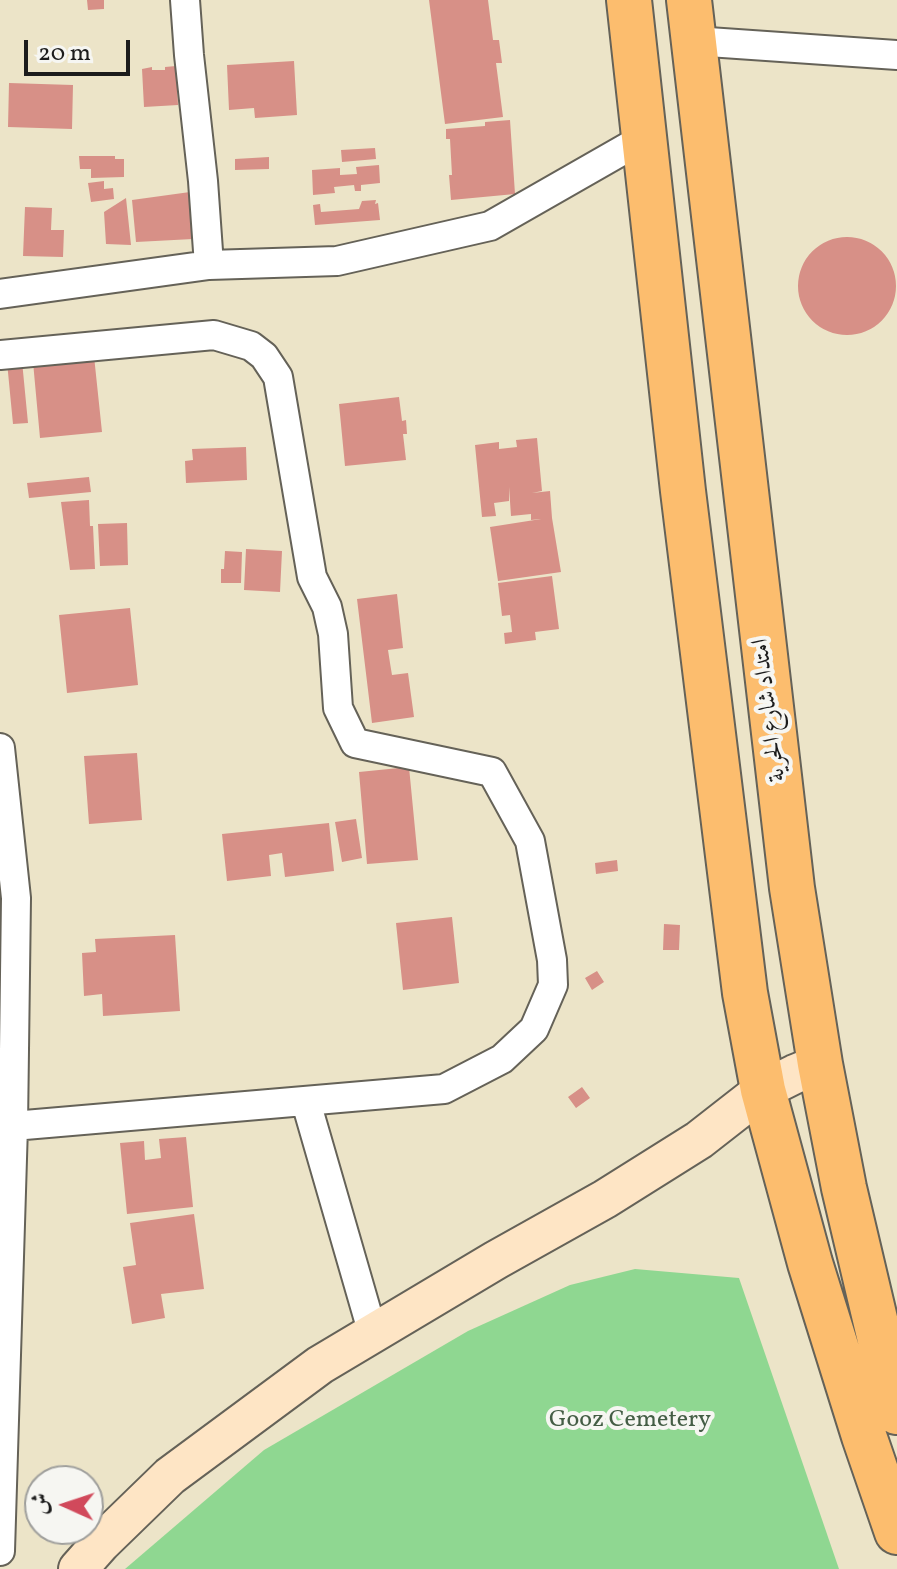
<!DOCTYPE html>
<meta charset="utf-8">
<style>
body{margin:0}
#map{position:relative;width:897px;height:1569px;overflow:hidden;background:#ece4c8;font-family:Vollkorn,Amiri,serif}
canvas{display:block}
.north{position:absolute;left:24px;top:1465px;width:80px;height:80px;box-sizing:border-box;background:#f6f6f2;border:2px solid #9f9f9c;border-radius:50%;rotate:273deg;font-size:22px;font-weight:700;line-height:32px;text-align:center;color:#1c1c1c}
.north::after{content:'';display:block;margin:auto;width:28px;height:36px;background:#d1495b;clip-path:polygon(50% 0,100% 100%,50% 72%,0 100%)}
.scale{position:absolute;left:24px;top:40px;width:106px;height:36px;box-sizing:border-box;border:4px solid #1c1c1c;border-top:0;padding-left:10px;font-size:24px;line-height:28px;white-space:nowrap;color:#1c1c1c;-webkit-text-stroke:6px #f6f6f2;paint-order:stroke}
</style>
<div id="map">
<canvas width="897" height="1569"></canvas>
<div class="north">ش</div>
<div class="scale">20 m</div>
</div>
<script>
const context = document.querySelector('canvas').getContext('2d');
context.lineJoin = 'round';
function paint(path, color) {
  context.fillStyle = color;
  context.fill(path, 'evenodd');
}
function poly(rows) {
  const path = new Path2D();
  for (const r of rows) {
    if (r.length === 3) {
      path.moveTo(r[0] + r[2], r[1]);
      path.arc(r[0], r[1], r[2], 0, 2 * Math.PI);
      continue;
    }
    path.moveTo(r[0], r[1]);
    for (let i = 2; i < r.length; i += 2) path.lineTo(r[i], r[i + 1]);
  }
  return path;
}
function stroke(path, color, width, dash) {
  context.strokeStyle = color;
  context.lineWidth = width;
  context.lineCap = dash ? 'butt' : 'round';
  context.setLineDash(dash || []);
  context.stroke(path);
}
function drawText(font, color, halo, rows, align = 'center') {
  context.font = font + ' Vollkorn,Amiri,serif';
  context.lineWidth = 8;
  context.setLineDash([]);
  context.textBaseline = 'middle';
  context.strokeStyle = halo;
  context.fillStyle = color;
  for (const [text, x, y, turn = 0] of rows) {
    context.save();
    context.translate(x, y);
    context.rotate((+turn || 0) * Math.PI / 180);
    context.textAlign = isNaN(turn) ? turn : align;
    if (halo) context.strokeText(text, 0, 0);
    context.fillText(text, 0, 0);
    context.restore();
  }
}
paint(poly([
 [635,1269,739,1278,839,1569,125,1569,264,1450,468,1331,570,1285]
]), '#8fd791');
paint(poly([
 [87,0,104,0,104,9,88,10],
 [429,0,488,0,493,40,499,40,502,63,496,63,503,117,445,124],
 [294,61,297,115,255,118,254,108,229,110,227,65],
 [176,66,178,105,144,107,142,69,152,67,152,70,165,70,165,67],
 [9,83,73,85,72,129,8,127],
 [510,120,515,194,451,200,449,175,452,175,450,139,446,139,446,129,485,126,485,122],
 [375,148,376,159,342,162,341,150],
 [79,156,115,156,115,159,124,159,124,177,91,178,91,169,80,169],
 [269,157,269,169,235,170,235,159],
 [379,165,380,183,361,185,361,191,355,191,354,185,334,187,335,193,313,195,312,170,340,168,340,175,357,174,356,167],
 [104,181,104,189,113,188,114,199,91,202,88,183],
 [190,192,193,239,136,242,132,200],
 [126,198,131,245,106,244,104,212],
 [376,200,375,204,378,203,380,220,315,225,313,205,320,204,321,212,359,209,362,201],
 [25,207,52,208,51,230,64,230,63,257,23,256],
 [847,286,49],
 [94,356,102,432,40,438,33,362],
 [22,361,28,423,13,424,7,362],
 [399,397,402,421,406,420,407,434,403,434,406,460,345,466,339,404],
 [537,438,542,491,532,493,550,491,552,518,561,572,498,581,490,527,541,519,531,520,531,514,511,516,509,487,509,501,494,503,496,516,482,517,475,445,499,442,499,449,517,447,516,440],
 [246,447,247,480,186,483,185,461,193,460,192,449],
 [89,477,91,492,29,498,27,483],
 [89,500,90,526,93,526,95,569,70,570,61,502],
 [127,523,128,565,100,566,98,524],
 [246,549,282,551,280,592,244,590],
 [225,551,242,552,241,583,221,583,221,569,224,569],
 [552,576,559,629,535,632,536,640,505,644,504,633,512,632,510,615,502,616,498,583],
 [397,594,403,648,388,650,390,663,392,675,408,673,414,717,372,723,357,599],
 [130,608,138,685,67,693,59,615],
 [137,753,142,820,89,824,84,756],
 [409,767,418,860,367,864,359,772],
 [356,819,362,858,342,862,335,822],
 [329,823,334,871,285,877,282,853,269,855,271,876,227,881,222,834],
 [617,860,618,871,596,874,595,863],
 [452,917,459,983,403,990,396,923],
 [664,924,680,925,679,950,663,950],
 [175,935,180,1011,103,1016,102,994,84,996,82,953,96,952,95,939],
 [597,971,604,982,592,990,585,978],
 [582,1087,590,1098,576,1108,568,1097],
 [186,1137,193,1207,127,1214,120,1143,144,1141,145,1160,161,1158,159,1139],
 [194,1214,204,1289,161,1294,165,1318,132,1324,123,1267,136,1265,130,1223]
]), '#d79087');
const street = poly([
 [185,0,189,55,203,181,209,265],
 [694,41,897,55],
 [0,294,209,265,337,261,490,226,644,138],
 [0,355,214,335,251,346,264,356,278,377,312,577,327,607,333,634,338,708,355,743,492,772,530,841,552,960,553,985,534,1029,502,1059,444,1089,13,1126],
 [0,748,16,898,13,1126,0,1551],
 [306,1102,373,1334]
]);
const secondary = poly([
 [78,1569,101,1543,170,1476,320,1365,496,1260,605,1199,699,1140,763,1090,795,1074,820,1064]
]);
const primary = poly([
 [629,0,683,491,745,993,763,1090,810,1263,864,1436,897,1532],
 [689,0,792,888,820,1064,844,1188,897,1412]
]);
stroke(street, '#656258', 32);
stroke(secondary, '#656258', 42);
stroke(primary, '#656258', 48);
stroke(street, '#fff', 28);
stroke(secondary, '#fee5c5', 38);
stroke(primary, '#fcbd6e', 44);
drawText('24px', '#1c1c1c', '#f6f6f2', [
 ["امتداد شارع الحرية",771,710,-97]
]);
drawText('24px', '#445d45', '#f6f6f2', [
 ["Gooz Cemetery",630,1422]
]);
</script>
